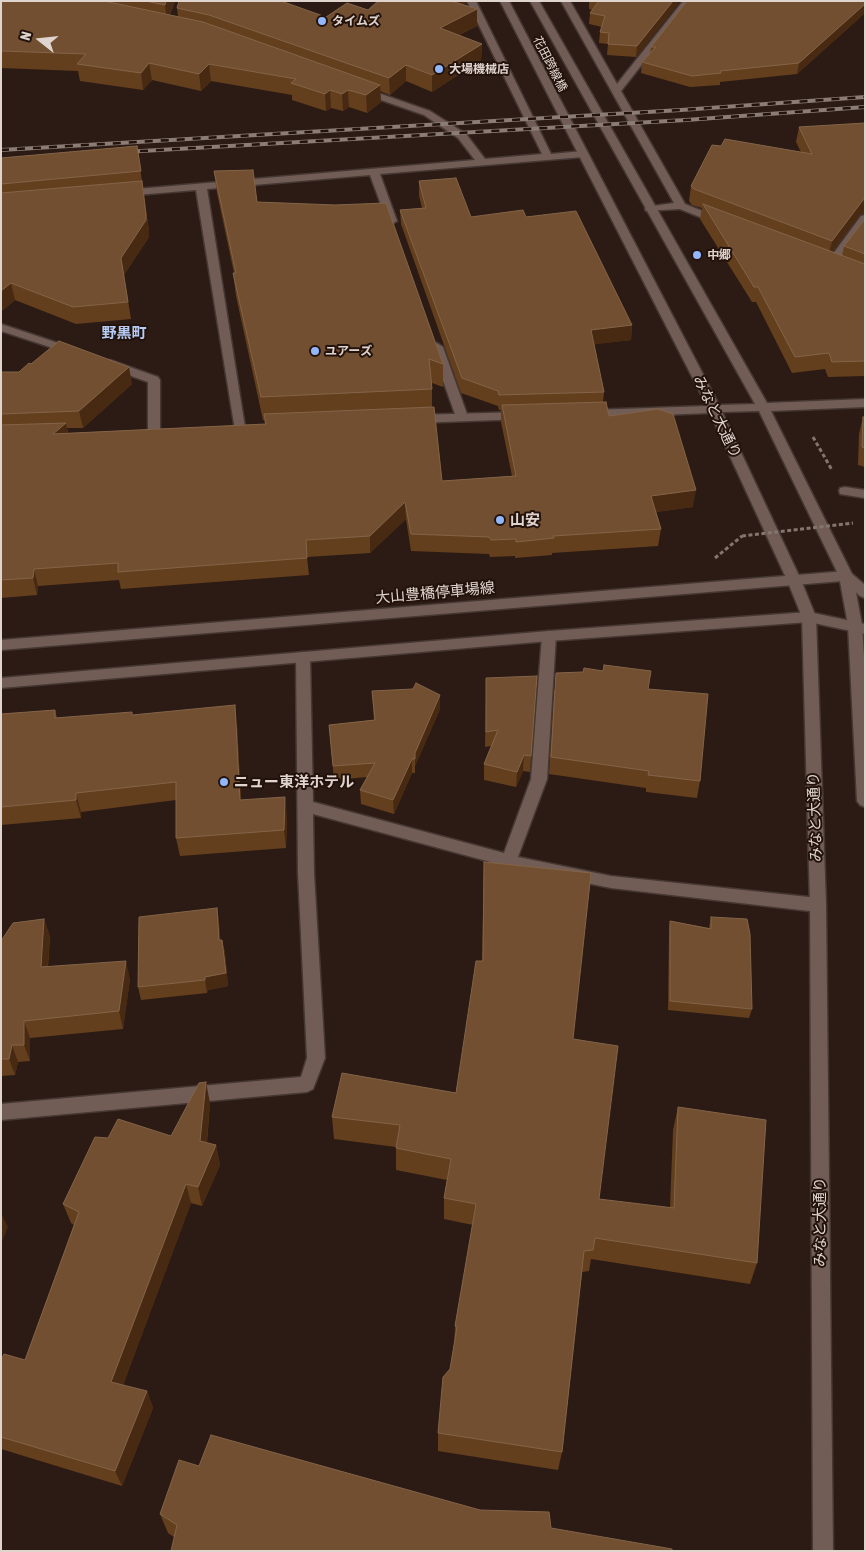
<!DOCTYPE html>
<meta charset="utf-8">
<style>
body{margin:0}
#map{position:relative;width:866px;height:1552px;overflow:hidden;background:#2c1b14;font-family:"Asap Condensed",sans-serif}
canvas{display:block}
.frame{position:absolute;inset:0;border:2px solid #e0d4cf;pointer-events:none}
.north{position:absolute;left:15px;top:15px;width:50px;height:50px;-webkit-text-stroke:4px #22120b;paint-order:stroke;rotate:286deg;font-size:14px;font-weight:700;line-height:20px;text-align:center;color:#e0d4cf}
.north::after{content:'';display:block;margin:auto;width:18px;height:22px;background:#e0d4cf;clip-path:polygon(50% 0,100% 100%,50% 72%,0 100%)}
</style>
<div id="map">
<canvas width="866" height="1552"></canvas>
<div class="frame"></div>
<div class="north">N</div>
</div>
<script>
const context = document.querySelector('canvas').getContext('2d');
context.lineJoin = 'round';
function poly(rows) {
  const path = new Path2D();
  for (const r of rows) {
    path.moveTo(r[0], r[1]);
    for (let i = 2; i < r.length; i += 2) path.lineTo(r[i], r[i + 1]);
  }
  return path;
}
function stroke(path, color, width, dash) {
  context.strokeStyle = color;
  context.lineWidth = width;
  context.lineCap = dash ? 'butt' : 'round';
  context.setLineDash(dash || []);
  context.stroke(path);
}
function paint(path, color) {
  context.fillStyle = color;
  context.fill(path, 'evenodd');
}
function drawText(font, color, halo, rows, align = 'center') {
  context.font = font + ' "Asap Condensed","Noto Sans JP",sans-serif';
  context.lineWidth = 4;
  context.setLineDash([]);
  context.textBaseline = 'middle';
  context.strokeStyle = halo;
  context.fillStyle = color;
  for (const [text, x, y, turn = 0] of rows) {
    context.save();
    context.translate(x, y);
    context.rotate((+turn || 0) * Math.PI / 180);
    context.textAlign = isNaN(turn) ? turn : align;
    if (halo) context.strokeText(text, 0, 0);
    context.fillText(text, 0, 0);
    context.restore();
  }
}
const minor = poly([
 [467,1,476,1,551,154,583,151,588,154,583,157,380,174,397,221,392,224,387,221,370,175,207,189,245,427,239,431,235,430,196,190,125,196,120,193,125,190,475,160,458,138,424,115,358,92,358,88,361,87,430,111,466,134,485,159,542,154,467,1],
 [561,1,570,1,617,84,683,1,692,1,621,91,685,204,725,220,726,222,725,224,717,224,680,209,646,211,645,209,646,207,674,203,561,1],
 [865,215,865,226,835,266,827,266,825,264,827,262,861,216,865,215],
 [1,324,76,349,78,351,76,353,68,353,1,331,1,324],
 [437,343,443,347,468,417,466,420,458,420,456,417,431,347,437,343],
 [110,360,158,377,160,380,160,432,158,435,154,436,148,432,148,382,106,367,104,364,110,360],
 [845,487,865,490,865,498,840,494,839,491,840,488,845,487],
 [549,631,554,633,556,636,547,779,518,857,611,876,818,898,824,900,826,905,824,910,818,912,611,888,509,867,313,814,314,873,325,1058,313,1089,307,1092,1,1120,1,1104,301,1077,307,1058,298,873,296,657,298,653,303,652,308,653,310,657,313,802,504,853,531,779,542,636,544,633,549,631]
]);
const tertiary = poly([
 [500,1,509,1,719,405,755,404,530,1,539,1,767,403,865,399,865,407,771,411,853,576,862,625,865,672,865,807,860,805,857,801,848,625,839,576,759,411,722,412,801,580,816,617,826,905,833,1551,813,1551,810,905,802,617,787,580,710,413,590,418,584,414,590,410,707,406,500,1],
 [522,412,526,413,528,416,526,419,415,423,409,419,415,415,522,412]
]);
const secondary = poly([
 [846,571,851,573,865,585,865,598,860,596,843,581,1,650,1,640,846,571],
 [809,612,865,624,865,634,809,622,549,641,1,688,1,678,549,631,809,612]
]);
stroke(minor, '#453733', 3);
stroke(tertiary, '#453733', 3);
stroke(secondary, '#453733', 3);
stroke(poly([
 [813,437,832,470],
 [715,558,742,536]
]), '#84756f', 3, [4, 2.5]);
paint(minor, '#715d55');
paint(tertiary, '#715d55');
paint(secondary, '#715d55');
const rail = poly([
 [1,150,681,110,865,97],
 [124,152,686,120,865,107]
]);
stroke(rail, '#8b7c76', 4);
stroke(rail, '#22120b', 2.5, [8]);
stroke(poly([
 [742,536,853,523]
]), '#84756f', 3, [4, 2.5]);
paint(poly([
 [1,1,175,1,170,15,178,17,177,8,326,17,368,10,378,1,466,1,466,3,463,5,477,26,459,35,482,44,481,60,432,92,406,81,390,95,380,91,381,102,367,113,349,107,343,111,331,108,326,111,292,100,292,95,211,81,201,91,152,80,143,90,80,81,78,71,1,68],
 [589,1,680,1,636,57,607,55,608,44,599,43,600,32,602,27,589,24,590,13,592,10,589,9],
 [865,1,865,13,797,74,720,82,720,85,690,87,641,73,642,62,650,54,651,47],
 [865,123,865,213,860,215,832,252,842,256,844,246,865,219,865,376,828,377,825,369,792,373,756,302,752,302,700,219,702,208,692,205,689,201,691,186,721,146,801,152,796,142,799,127],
 [137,146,149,231,149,237,124,275,131,319,76,324,15,300,3,310,1,309,1,158],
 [214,171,257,202,443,364,443,387,432,383,432,407,442,481,512,476,501,422,501,410,499,410,498,406,461,393,401,224,400,210,422,208,419,196,419,181,471,217,526,217,632,325,631,340,594,344,604,392,603,402,609,416,693,507,656,512,661,529,658,546,552,553,552,555,515,558,515,556,490,557,489,554,411,551,406,519,370,553,307,557,309,575,121,589,119,580,38,586,37,595,1,598,1,372,132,384,83,428,67,428,68,433,265,424,264,420,263,420,236,296,233,273,234,273,217,193],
 [863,417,865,417,865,467,858,465,859,434],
 [537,676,530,772,523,771,516,787,484,780,484,764,491,746,485,747,486,694],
 [648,689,700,781,697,798,646,792,646,788,549,774,554,690],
 [372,691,440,695,440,709,415,766,415,773,412,773,394,814,361,804,360,790,367,777,334,780,329,725,374,720],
 [55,710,57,718,133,715,237,724,241,800,287,816,286,848,180,856,176,838,176,800,81,812,81,818,1,825,1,714],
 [484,862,573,1039,599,1199,670,1208,673,1130,678,1107,757,1263,750,1284,591,1259,589,1271,582,1272,562,1452,558,1470,438,1451,438,1433,450,1369,454,1346,455,1326,473,1225,444,1219,444,1198,447,1180,396,1170,396,1147,334,1139,332,1117,456,1093,482,961],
 [217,908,219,922,220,940,222,940,225,953,228,986,208,990,207,993,141,1000,138,987],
 [711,917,752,1009,749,1018,668,1010,669,930,670,921,709,928],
 [44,919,50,937,48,967,130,979,123,1029,30,1038,30,1061,18,1062,15,1075,1,1076,1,941],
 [210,1103,207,1143,216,1145,220,1165,202,1206,191,1203,123,1385,147,1391,153,1408,122,1486,1,1449,1,1360,25,1360,74,1225,71,1223,63,1204,108,1138,171,1136],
 [199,1466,480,1510,551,1528,174,1537,168,1533,160,1514]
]), '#643f1d');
paint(poly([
 [166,1,175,1,167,22,165,5],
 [450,1,466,1,466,3,450,18],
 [673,1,680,1,636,57,637,46],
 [865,4,865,13,797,74,799,63],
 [477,9,477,26,439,44,440,28],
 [482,44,481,60,432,92,432,75],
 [149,63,152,80,143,90,141,73],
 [209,64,211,81,201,91,199,74],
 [406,65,406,81,390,95,389,78],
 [380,85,381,102,367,113,366,95],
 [330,90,331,108,326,111,325,94],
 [348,90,349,107,343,111,342,94],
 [142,181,149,231,149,237,124,275,131,319,121,258],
 [865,199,865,213,860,215,828,257,832,241,863,200],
 [11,283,15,300,3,310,1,304,1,291],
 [632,325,631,340,590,345,591,330],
 [129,367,132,384,83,428,79,411],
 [66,423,69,440,53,434],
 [696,490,693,507,649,513,651,496],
 [405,502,406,519,370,553,370,536],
 [34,569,38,586,37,595,33,578],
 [440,695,440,709,415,766,415,753],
 [235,705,237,724,242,819,240,800],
 [524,755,523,771,516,787,517,772],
 [412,759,412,773,394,814,393,800],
 [76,793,81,812,81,818,76,800],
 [285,797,287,816,286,848,284,830],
 [217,908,219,922,221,954,219,940],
 [44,919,50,937,46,985,41,967],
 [222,940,225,953,228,986,208,990,207,993,205,980,205,977],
 [126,961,130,979,123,1029,119,1011],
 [24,1021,30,1038,30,1061,24,1045],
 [12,1045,18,1062,15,1075,9,1059],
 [206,1082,210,1103,205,1161,200,1141],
 [216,1145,220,1165,202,1206,198,1187],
 [186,1184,191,1203,118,1399,111,1382],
 [1,1213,8,1227,1,1244],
 [147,1391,153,1408,122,1486,115,1471]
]), '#482a12');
const building = poly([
 [1,1,104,1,203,22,380,85,366,95,348,90,342,94,330,90,325,94,291,83,296,79,209,64,199,74,149,63,141,73,77,64,86,54,1,51,1,1],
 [145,1,166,1,165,5,145,1],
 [179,1,281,1,326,17,347,3,368,10,378,1,451,1,477,9,440,28,482,44,432,75,406,65,389,78,209,15,177,8,179,1],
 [599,1,673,1,637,46,608,44,609,33,600,32,605,16,590,13,599,1],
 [687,1,865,1,865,4,799,63,720,71,721,73,692,76,642,62,656,47,651,47,687,1],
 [865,123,865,199,863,200,832,241,694,189,691,186,712,145,721,146,725,139,812,154,799,127,865,123],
 [137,146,141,171,1,184,1,158,137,146],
 [253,170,257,202,335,205,386,203,443,364,429,359,432,389,261,397,233,273,236,273,214,171,253,170],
 [456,178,471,217,523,210,526,217,576,211,632,325,591,330,604,392,499,395,498,391,462,378,400,210,426,208,419,181,456,178],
 [142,181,146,215,146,220,121,258,128,302,73,307,11,283,1,291,1,193,142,181],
 [703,204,865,264,865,361,832,362,829,353,795,357,758,287,754,287,703,204],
 [865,219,865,254,844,246,865,219],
 [59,341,129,367,79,411,1,414,1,372,19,372,29,363,31,364,59,341],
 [606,402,609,416,658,409,673,414,696,490,651,496,661,529,553,536,554,538,516,542,516,539,491,540,489,537,411,534,405,502,370,536,306,540,307,558,118,572,118,563,34,569,33,578,1,580,1,425,66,423,53,434,266,424,264,414,434,407,442,481,516,476,502,405,606,402],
 [863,417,865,417,865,448,862,447,863,417],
 [604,665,651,671,648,689,708,694,700,781,648,775,649,771,551,757,556,673,583,672,584,668,603,671,604,665],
 [537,676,531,756,524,755,517,772,484,764,498,730,486,732,486,678,537,676],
 [416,683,440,695,415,753,415,759,412,759,393,800,360,790,375,763,333,766,329,725,375,720,372,691,413,689,416,683],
 [235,705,240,800,285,797,284,830,176,838,176,782,76,793,76,800,1,807,1,714,55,710,55,718,132,712,132,715,235,705],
 [484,862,591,873,573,1039,618,1046,599,1199,674,1208,678,1107,766,1120,757,1263,595,1238,593,1250,584,1251,562,1452,438,1433,443,1377,450,1369,457,1327,455,1326,476,1204,444,1198,451,1159,396,1148,400,1125,332,1117,342,1073,456,1093,476,961,483,961,484,862],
 [217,908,219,940,222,940,226,973,205,977,205,980,138,987,139,917,217,908],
 [711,917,747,919,750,934,752,1009,670,1001,670,921,711,929,711,917],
 [44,919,41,967,126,961,119,1011,24,1021,24,1045,12,1045,9,1059,1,1059,1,941,13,923,44,919],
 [206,1082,200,1141,216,1145,198,1187,186,1184,111,1382,147,1391,115,1471,1,1437,1,1360,4,1354,25,1360,79,1212,63,1204,95,1137,108,1138,118,1119,171,1136,199,1083,206,1082],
 [211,1435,480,1510,549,1512,551,1528,672,1549,672,1551,171,1551,177,1525,160,1514,179,1460,199,1466,211,1435]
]);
paint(building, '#724f30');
stroke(building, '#836449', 1);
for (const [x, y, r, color] of [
 [322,21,5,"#92b7fd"],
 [439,69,5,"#92b7fd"],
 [697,255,5,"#92b7fd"],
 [315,351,5,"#92b7fd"],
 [500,520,5,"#92b7fd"],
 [224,782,5,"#92b7fd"]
]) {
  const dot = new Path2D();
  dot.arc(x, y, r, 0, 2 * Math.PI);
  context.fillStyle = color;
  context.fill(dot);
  stroke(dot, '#22120b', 2);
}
drawText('bold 12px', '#e0d4cf', '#22120b', [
 ["タイムズ",332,21],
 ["大場機械店",449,69],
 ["中郷",707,255],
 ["ユアーズ",325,351]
], 'left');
drawText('12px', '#e0d4cf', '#22120b', [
 ["花田跨線橋",550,64,63]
]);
drawText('bold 15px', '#b7ccf4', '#22120b', [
 ["野黒町",124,333]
]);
drawText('15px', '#e0d4cf', '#22120b', [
 ["みなと大通り",717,417,64],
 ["大山豊橋停車場線",435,593,-5],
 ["みなと大通り",815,817,-92],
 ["みなと大通り",820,1222,-90]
]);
drawText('bold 15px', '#e0d4cf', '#22120b', [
 ["山安",510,520],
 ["ニュー東洋ホテル",234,782]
], 'left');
</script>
